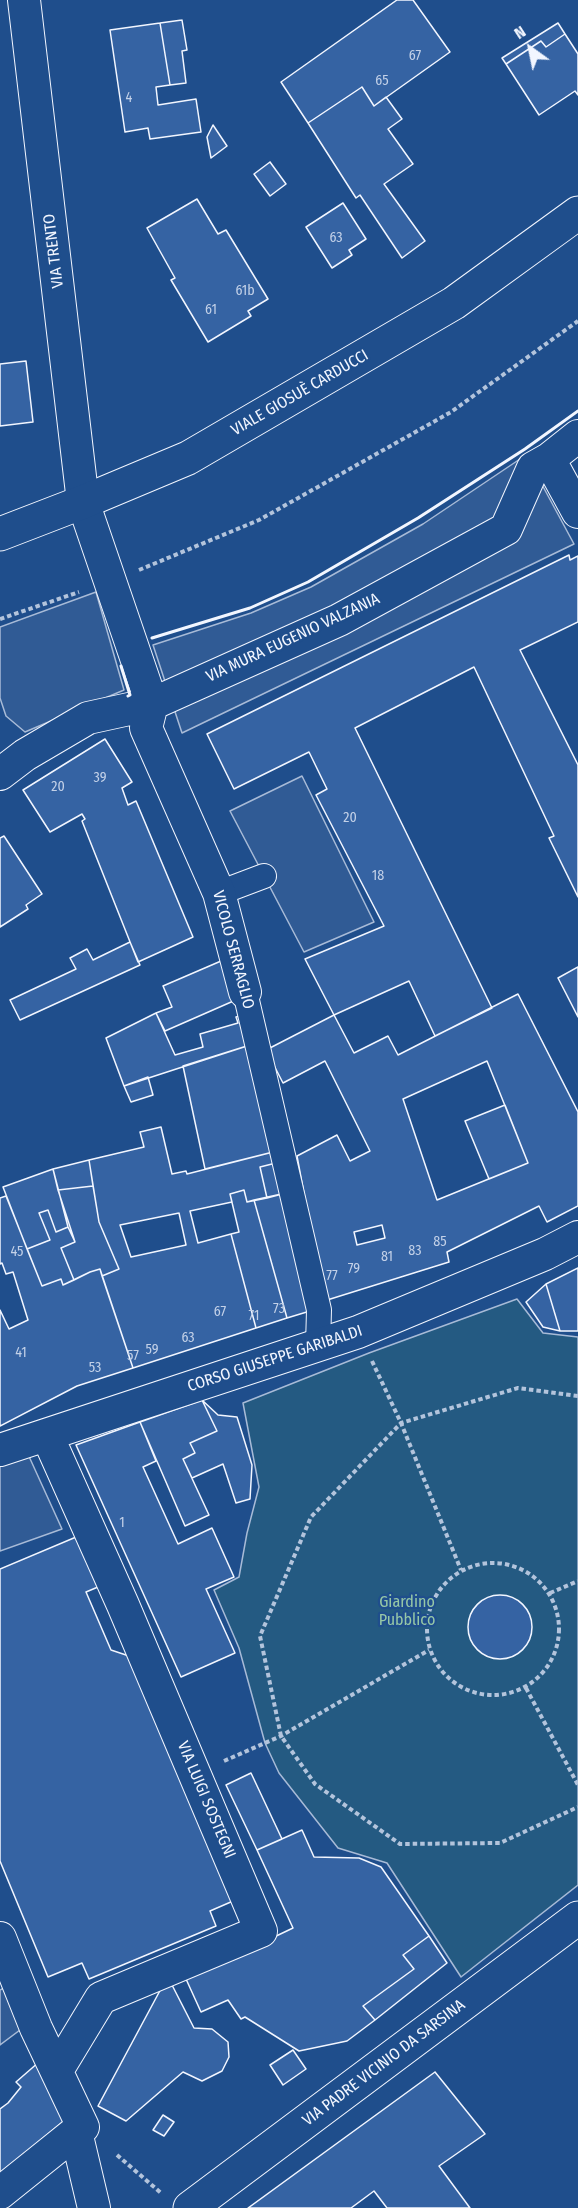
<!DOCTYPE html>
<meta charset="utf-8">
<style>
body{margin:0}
#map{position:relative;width:578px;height:2208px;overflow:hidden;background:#1f4e8c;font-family:"Fira Sans Condensed",sans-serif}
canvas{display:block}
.north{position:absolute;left:500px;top:18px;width:60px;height:60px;-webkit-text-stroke:4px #1f4e8c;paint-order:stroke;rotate:327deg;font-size:16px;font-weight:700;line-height:24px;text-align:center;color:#f2f6ff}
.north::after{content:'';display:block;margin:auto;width:21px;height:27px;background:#f2f6ff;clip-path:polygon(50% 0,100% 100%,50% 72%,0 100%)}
</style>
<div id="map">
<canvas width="578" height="2208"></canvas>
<div class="north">N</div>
</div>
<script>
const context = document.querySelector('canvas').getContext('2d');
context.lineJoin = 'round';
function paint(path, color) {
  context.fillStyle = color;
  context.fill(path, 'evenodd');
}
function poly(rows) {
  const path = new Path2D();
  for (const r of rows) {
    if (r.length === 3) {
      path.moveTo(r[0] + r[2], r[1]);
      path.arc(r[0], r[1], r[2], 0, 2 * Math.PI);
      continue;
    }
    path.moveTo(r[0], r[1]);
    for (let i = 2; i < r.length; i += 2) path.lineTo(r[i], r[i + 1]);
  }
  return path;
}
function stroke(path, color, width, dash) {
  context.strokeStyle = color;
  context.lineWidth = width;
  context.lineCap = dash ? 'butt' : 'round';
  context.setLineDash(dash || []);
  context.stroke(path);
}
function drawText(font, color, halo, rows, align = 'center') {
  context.font = font + ' "Fira Sans Condensed",sans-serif';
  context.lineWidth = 4.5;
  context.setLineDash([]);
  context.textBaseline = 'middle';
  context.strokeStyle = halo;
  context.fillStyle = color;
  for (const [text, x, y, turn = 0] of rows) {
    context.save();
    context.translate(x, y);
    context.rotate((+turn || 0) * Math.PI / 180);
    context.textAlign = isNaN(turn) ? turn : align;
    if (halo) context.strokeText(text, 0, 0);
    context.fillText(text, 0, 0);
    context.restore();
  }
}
const green = poly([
 [517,1299,543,1333,578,1337,578,1885,461,1977,387,1863,338,1848,279,1773,265,1743,239,1648,214,1590,239,1577,247,1533,259,1487,243,1403,369,1353,517,1299]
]);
paint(green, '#245a82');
stroke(green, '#a8bbd7', 1.5);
const parking = poly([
 [526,455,574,544,182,733,153,645,251,613,311,587,423,524,526,455],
 [96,592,124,690,25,732,6,716,0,698,0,627,96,592],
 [302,776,374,922,304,952,230,811,302,776],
 [27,1452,62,1529,0,1551,0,1462,27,1452],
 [7,1986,24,2027,0,2045,0,1990,7,1986]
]);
paint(parking, '#305b95');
stroke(parking, '#a8bbd7', 1.5);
const building = poly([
 [397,0,413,0,450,52,374,106,362,87,308,123,281,82,397,0],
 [182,20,187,50,182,51,186,83,170,85,160,23,182,20],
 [160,23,170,85,156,87,158,105,196,99,201,132,150,139,148,128,125,132,110,30,160,23],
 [558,23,565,34,546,47,541,41,506,64,502,58,558,23],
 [565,34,578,54,578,95,575,91,539,115,506,64,541,41,546,47,565,34],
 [362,87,374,106,386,97,402,119,388,129,413,164,384,184,425,241,402,258,360,195,356,198,308,123,362,87],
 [213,125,227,146,211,158,207,137,213,125],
 [270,162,286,184,270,196,254,174,270,162],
 [197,199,218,234,226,230,268,299,248,311,251,316,208,342,171,280,175,278,147,228,197,199],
 [343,203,366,239,349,250,352,255,332,268,306,227,343,203],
 [26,361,33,422,0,426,0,364,26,361],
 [569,555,570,560,578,556,578,622,520,650,578,765,578,897,549,838,554,836,474,667,355,728,492,1008,435,1036,409,981,334,1015,305,959,384,926,316,795,327,789,309,752,234,789,207,734,569,555],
 [105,739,132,782,122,788,128,805,136,801,193,937,138,962,82,821,85,819,82,814,50,832,23,790,105,739],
 [4,836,42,894,26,905,28,909,0,927,0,838,4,836],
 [130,942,140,965,20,1020,10,1000,76,969,70,958,87,949,93,960,130,942],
 [221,961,238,999,165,1031,156,1013,172,1007,163,986,221,961],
 [578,967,578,1017,558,978,578,967],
 [518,994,578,1112,578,1206,547,1222,539,1206,447,1252,449,1262,324,1301,297,1156,337,1135,350,1161,370,1151,325,1061,283,1083,266,1050,334,1015,354,1053,388,1036,398,1055,518,994],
 [487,1061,528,1163,437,1200,403,1099,487,1061],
 [382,1225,385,1238,357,1245,354,1232,382,1225],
 [156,1013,175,1055,203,1047,200,1034,238,1023,236,1017,243,1015,250,1045,124,1086,106,1038,156,1013],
 [250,1045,277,1151,205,1169,183,1066,250,1045],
 [148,1077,153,1095,131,1102,124,1086,148,1077],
 [505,1105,528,1163,489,1179,465,1121,505,1105],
 [161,1127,172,1174,186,1171,187,1174,277,1151,280,1162,260,1167,267,1198,247,1202,244,1190,230,1194,232,1202,190,1211,198,1243,231,1234,256,1328,133,1368,102,1276,119,1269,99,1222,89,1160,144,1147,140,1132,161,1127],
 [179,1213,186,1245,131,1257,120,1225,179,1213],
 [89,1160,93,1186,58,1190,53,1169,89,1160],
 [280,1162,286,1193,267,1198,260,1167,280,1162],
 [53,1169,68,1227,56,1232,48,1210,39,1213,50,1240,27,1249,3,1187,53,1169],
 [93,1186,99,1222,119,1269,102,1276,100,1269,90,1272,74,1280,61,1248,75,1242,58,1190,93,1186],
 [244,1190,247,1202,254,1200,287,1318,256,1328,231,1234,239,1232,230,1194,244,1190],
 [286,1193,310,1311,287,1318,254,1200,286,1193],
 [6,1196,42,1286,61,1279,63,1285,90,1272,100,1269,133,1368,77,1386,0,1426,0,1310,9,1329,28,1320,13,1272,6,1274,2,1263,0,1264,0,1198,6,1196],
 [48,1210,56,1232,68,1227,75,1242,61,1248,74,1280,63,1285,61,1279,42,1286,27,1249,50,1240,39,1213,48,1210],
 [578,1268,578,1331,560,1331,546,1284,578,1268],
 [546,1284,560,1331,543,1327,526,1302,546,1284],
 [202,1400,217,1431,190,1443,195,1453,183,1459,209,1515,185,1526,140,1422,202,1400],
 [202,1400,218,1415,237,1417,252,1465,250,1499,236,1503,223,1464,192,1478,183,1459,195,1453,190,1443,217,1431,202,1400],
 [140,1422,156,1461,143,1467,178,1544,212,1528,234,1577,206,1589,235,1653,181,1677,76,1445,140,1422],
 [88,1532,110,1582,86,1592,111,1650,141,1660,240,1898,210,1911,216,1926,89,1979,82,1963,48,1977,0,1861,0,1569,88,1532],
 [500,1627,32],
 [251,1773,282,1839,257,1850,226,1785,251,1773],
 [302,1830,314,1857,359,1858,381,1867,429,1936,403,1955,414,1969,363,2006,375,2020,347,2041,299,2051,245,2017,241,2019,228,2000,201,2012,186,1979,293,1928,257,1850,302,1830],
 [429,1936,447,1963,375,2020,363,2006,414,1969,403,1955,429,1936],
 [163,1985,172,1985,194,2028,212,2029,228,2042,229,2057,222,2071,202,2081,183,2072,126,2121,98,2106,163,1985],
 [293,2050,306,2069,283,2085,270,2065,293,2050],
 [47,2055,72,2114,0,2174,0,2109,8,2103,21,2087,16,2082,47,2055],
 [435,2072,485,2134,439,2166,470,2208,387,2208,374,2191,351,2208,248,2208,435,2072],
 [163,2115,174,2122,164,2136,153,2130,163,2115]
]);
paint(building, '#3563a3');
stroke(building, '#f2f6ff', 1.5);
const pedestrian = poly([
 [219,893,264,876],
 [245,992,319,1310,318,1345]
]);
const minor = poly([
 [24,0,83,502,152,704,146,728,219,893,245,992],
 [549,459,578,512],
 [0,774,25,755,88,718,152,704,339,620,506,529,533,468,549,459,578,436],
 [47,1435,123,1605,261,1931,101,1998,58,2069],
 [0,1450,358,1332,545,1254,578,1237],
 [0,1938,36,2028,83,2127,76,2132,94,2208],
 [0,2193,76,2132]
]);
const tertiary = poly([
 [0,534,83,502,188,458,454,303,578,213],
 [190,2208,578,1918]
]);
stroke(pedestrian, '#f2f6ff', 26);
stroke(minor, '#f2f6ff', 34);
stroke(tertiary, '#f2f6ff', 35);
stroke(poly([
 [139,570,259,520,451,412,578,321],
 [0,619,79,592],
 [372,1361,401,1423,461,1570],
 [578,1396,518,1388,401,1423,311,1517,260,1636,281,1736,315,1784,400,1844,500,1843,578,1807],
 [493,1629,66],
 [550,1593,578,1581],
 [526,1688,578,1785],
 [224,1761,281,1736,429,1650],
 [117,2155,161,2193]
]), '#b3c4dc', 4, [4.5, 3]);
stroke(pedestrian, '#1f4e8c', 24);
stroke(minor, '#1f4e8c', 32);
stroke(tertiary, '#1f4e8c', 33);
stroke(poly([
 [152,638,250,608,308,582,418,518,525,449,578,411],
 [121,666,130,695,128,696]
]), '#f2f6ff', 3);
drawText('14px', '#c3d1e8', null, [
 ["67",415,56],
 ["65",382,81],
 ["4",129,98],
 ["63",336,238],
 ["61b",245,291],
 ["61",211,310],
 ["39",100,778],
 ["20",58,787],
 ["20",350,818],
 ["18",378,876],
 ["85",440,1242],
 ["83",415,1251],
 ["45",17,1252],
 ["81",387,1257],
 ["79",354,1269],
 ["77",332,1276],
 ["73",279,1309],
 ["67",220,1312],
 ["71",254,1316],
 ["63",188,1338],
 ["59",152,1350],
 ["41",21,1353],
 ["57",133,1356],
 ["53",95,1368],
 ["1",122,1523]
]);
drawText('16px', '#f2f6ff', '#1f4e8c', [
 ["VIA TRENTO",54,251,-97],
 ["VIALE GIOSUÈ CARDUCCI",300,393,-30],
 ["VIA MURA EUGENIO VALZANIA",293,638,-25],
 ["VICOLO SERRAGLIO",233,950,75],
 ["CORSO GIUSEPPE GARIBALDI",275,1359,-18],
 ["VIA LUIGI SOSTEGNI",206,1800,67],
 ["VIA PADRE VICINIO DA SARSINA",384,2063,-37]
]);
drawText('16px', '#97c8a6', '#1f4e8c', [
 ["Giardino",407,1603],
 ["Pubblico",407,1621]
]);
</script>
